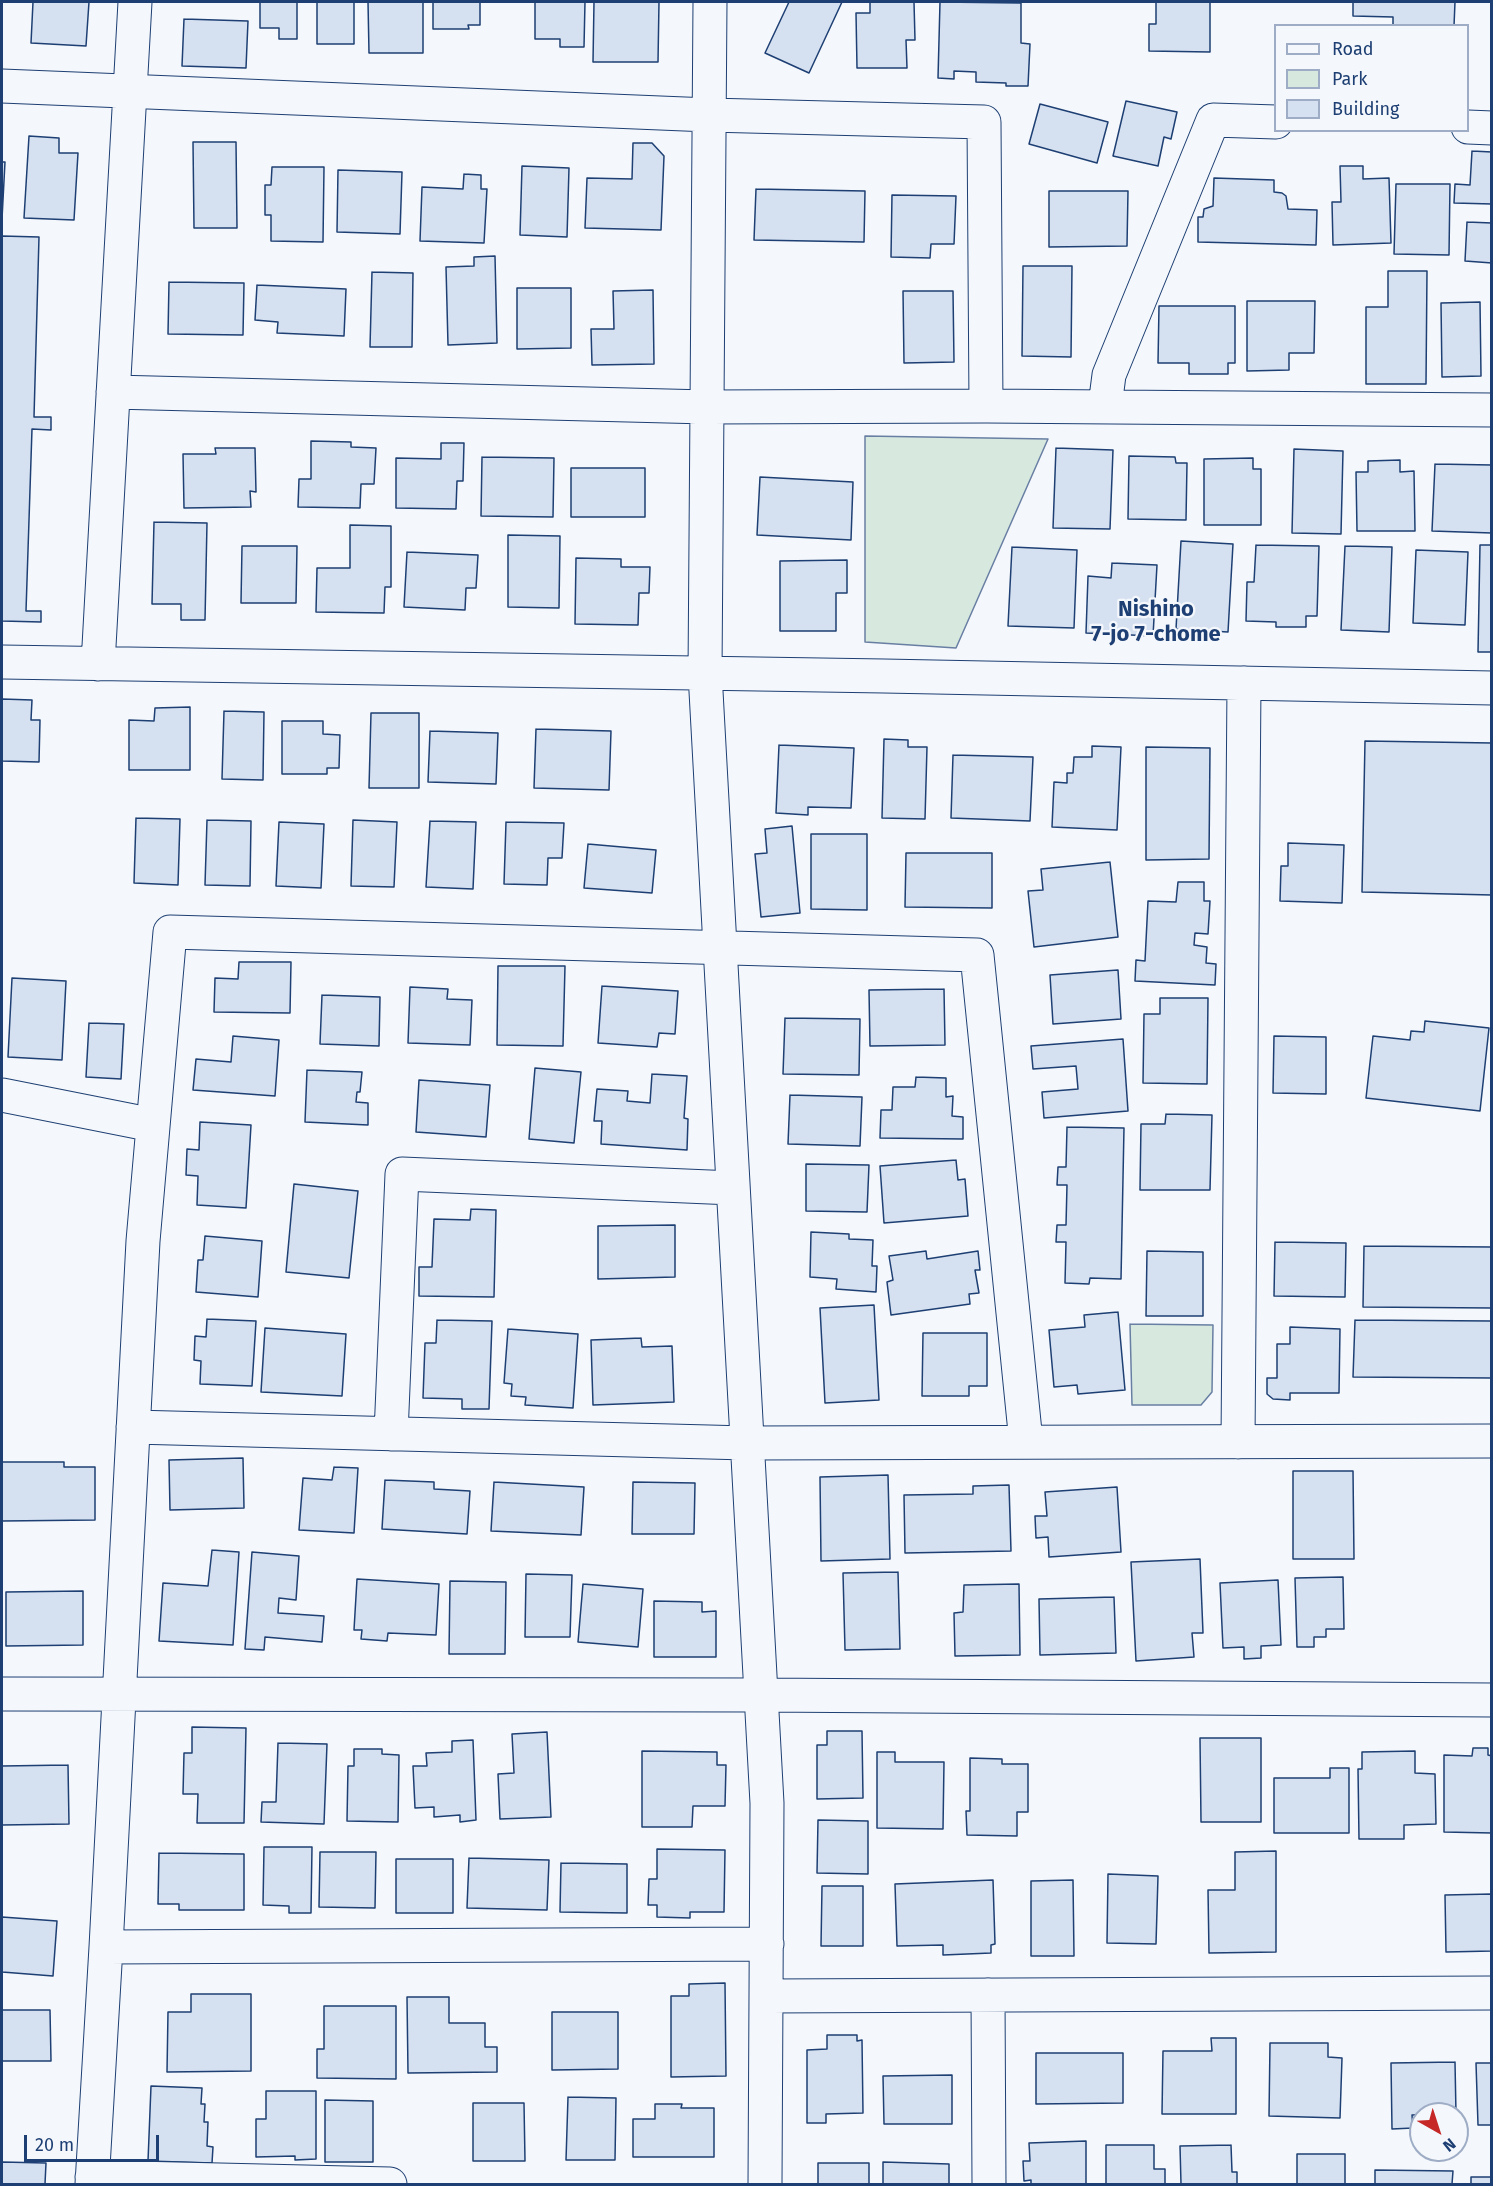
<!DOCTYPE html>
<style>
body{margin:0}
#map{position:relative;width:1493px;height:2186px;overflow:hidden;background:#f4f7fb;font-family:"Fira Sans",sans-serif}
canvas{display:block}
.frame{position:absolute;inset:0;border:3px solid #1d3f73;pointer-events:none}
.legend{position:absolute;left:1274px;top:24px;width:195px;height:108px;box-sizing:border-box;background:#f4f7fb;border:2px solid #9eadc5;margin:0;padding:8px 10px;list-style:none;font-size:18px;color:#1d3f73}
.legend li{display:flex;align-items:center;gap:12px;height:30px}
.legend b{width:30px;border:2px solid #9eadc5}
.north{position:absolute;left:1409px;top:2102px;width:60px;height:60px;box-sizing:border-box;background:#f4f7fb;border:2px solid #9eadc5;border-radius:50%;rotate:141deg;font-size:16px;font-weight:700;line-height:24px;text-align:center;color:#1d3f73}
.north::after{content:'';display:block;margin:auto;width:21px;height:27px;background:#c62828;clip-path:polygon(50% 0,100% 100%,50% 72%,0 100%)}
.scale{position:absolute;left:24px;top:2135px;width:135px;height:27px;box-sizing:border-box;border:3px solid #1d3f73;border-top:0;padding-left:8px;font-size:18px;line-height:21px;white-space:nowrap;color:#1d3f73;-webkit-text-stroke:4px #f4f7fb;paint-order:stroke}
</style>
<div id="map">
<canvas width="1493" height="2186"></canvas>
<div class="frame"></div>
<ul class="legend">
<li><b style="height:8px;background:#f4f7fb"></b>Road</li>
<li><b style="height:16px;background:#d7e8df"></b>Park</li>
<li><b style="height:16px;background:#d5e0f0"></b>Building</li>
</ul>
<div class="north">N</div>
<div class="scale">20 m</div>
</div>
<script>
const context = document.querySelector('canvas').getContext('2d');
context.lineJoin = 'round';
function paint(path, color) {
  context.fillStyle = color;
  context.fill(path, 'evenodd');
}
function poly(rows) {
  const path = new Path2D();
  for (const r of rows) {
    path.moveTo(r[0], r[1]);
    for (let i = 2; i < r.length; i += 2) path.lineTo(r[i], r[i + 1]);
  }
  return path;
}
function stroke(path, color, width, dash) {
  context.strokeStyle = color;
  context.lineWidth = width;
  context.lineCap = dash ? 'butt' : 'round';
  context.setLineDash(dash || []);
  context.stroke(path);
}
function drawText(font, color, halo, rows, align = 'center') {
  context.font = font + ' "Fira Sans",sans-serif';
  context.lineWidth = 4.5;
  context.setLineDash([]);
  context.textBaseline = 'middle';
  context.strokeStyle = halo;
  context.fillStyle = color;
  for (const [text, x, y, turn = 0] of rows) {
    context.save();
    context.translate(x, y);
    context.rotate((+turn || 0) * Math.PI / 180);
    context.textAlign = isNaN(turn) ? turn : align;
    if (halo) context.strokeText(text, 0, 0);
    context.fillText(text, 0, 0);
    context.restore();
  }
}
const green = poly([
 [865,436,1048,439,956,648,865,642,865,436],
 [1130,1324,1213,1325,1212,1392,1201,1405,1132,1405,1130,1324]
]);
paint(green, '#d7e8df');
stroke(green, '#687fa3', 1.5);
const building = poly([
 [33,2,89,2,86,46,31,43,33,2],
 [260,2,297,2,297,39,279,39,279,28,260,28,260,2],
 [317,2,354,2,354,44,317,44,317,2],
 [368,2,423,2,423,53,369,53,368,2],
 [433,2,480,2,480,25,468,25,469,29,433,29,433,2],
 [535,2,585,2,584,47,560,47,560,39,535,39,535,2],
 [594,2,659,2,658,62,593,62,594,2],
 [789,2,842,2,809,73,765,53,789,2],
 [870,2,914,2,915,40,906,40,907,68,857,68,856,13,870,13,870,2],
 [940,2,1021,3,1021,43,1030,44,1028,86,1006,86,1006,83,976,82,976,72,954,71,954,79,938,78,940,2],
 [1156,2,1210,2,1210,52,1149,51,1149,24,1156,24,1156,2],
 [1353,2,1455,2,1454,26,1393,26,1393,17,1353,16,1353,2],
 [184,19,248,21,246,68,182,66,184,19],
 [1126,101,1177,112,1171,139,1164,137,1158,166,1113,156,1126,101],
 [1040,104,1108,122,1097,163,1029,144,1040,104],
 [29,136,59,138,59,153,78,153,74,220,24,218,29,136],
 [193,142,236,142,237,228,194,228,193,142],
 [633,143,652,143,664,156,661,230,585,228,587,178,632,179,633,143],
 [1472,151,1492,152,1492,204,1454,203,1455,184,1470,185,1472,151],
 [2,162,5,162,2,219,2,162],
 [522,166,569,168,567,237,520,235,522,166],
 [1340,166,1363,166,1363,179,1389,178,1391,243,1333,245,1332,202,1341,202,1340,166],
 [272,167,324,167,323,242,271,241,271,215,265,215,265,185,271,185,272,167],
 [338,170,402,172,400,234,337,232,338,170],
 [464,174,481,175,481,189,487,189,484,243,420,241,422,187,463,189,464,174],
 [1214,178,1274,180,1274,192,1282,193,1286,196,1288,209,1317,210,1316,245,1198,242,1198,217,1203,217,1204,209,1213,206,1214,178],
 [1396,184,1450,184,1449,255,1394,254,1396,184],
 [756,189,865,191,864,242,754,240,756,189],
 [1049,191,1128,191,1127,246,1049,247,1049,191],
 [892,195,956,196,954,244,931,244,930,258,891,257,892,195],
 [1467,222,1492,223,1492,263,1465,261,1467,222],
 [2,236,39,237,34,417,51,417,51,430,32,429,26,611,41,611,41,622,2,621,2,236],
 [495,256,497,343,448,345,446,267,474,266,474,257,495,256],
 [1023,266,1072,266,1071,357,1022,356,1023,266],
 [1388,271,1427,271,1426,384,1366,384,1366,307,1388,307,1388,271],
 [372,272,413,273,412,347,370,347,372,272],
 [169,282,244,283,243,335,168,334,169,282],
 [257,285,346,289,344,336,277,333,278,322,255,320,257,285],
 [517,288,571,288,571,348,517,349,517,288],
 [653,290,654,364,592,365,591,329,614,329,613,291,653,290],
 [903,291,953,291,954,362,904,363,903,291],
 [1247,301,1315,301,1314,353,1289,353,1289,370,1247,371,1247,301],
 [1480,302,1481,376,1442,377,1441,303,1480,302],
 [1159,306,1235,306,1235,363,1228,363,1228,374,1189,374,1189,363,1158,363,1159,306],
 [311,441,351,442,351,447,376,448,374,484,361,484,360,508,298,507,299,479,311,479,311,441],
 [441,443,464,443,463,481,457,481,456,509,396,508,396,458,441,459,441,443],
 [215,448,255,448,256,492,250,491,251,507,184,508,183,454,216,454,215,448],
 [1056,448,1113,450,1110,529,1053,528,1056,448],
 [1294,449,1343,451,1341,534,1292,533,1294,449],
 [1129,456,1175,457,1176,463,1187,463,1186,520,1128,519,1129,456],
 [482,457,554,458,553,517,481,516,482,457],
 [1253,458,1253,469,1261,469,1261,525,1204,525,1204,459,1253,458],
 [1400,460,1400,472,1414,471,1415,531,1357,531,1356,472,1368,472,1368,461,1400,460],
 [1435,464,1492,465,1492,533,1432,531,1435,464],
 [571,468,645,468,645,517,571,517,571,468],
 [760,477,853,482,851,540,757,535,760,477],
 [154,522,207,523,205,620,181,620,181,604,152,604,154,522],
 [350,525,391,526,391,587,385,587,384,613,316,612,317,568,350,568,350,525],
 [508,535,560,536,559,608,508,607,508,535],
 [1181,541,1233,544,1228,632,1176,629,1181,541],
 [1256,545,1319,546,1317,616,1306,616,1306,627,1276,627,1276,622,1246,621,1247,582,1254,582,1256,545],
 [1480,545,1492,545,1492,652,1478,652,1480,545],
 [242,546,297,546,296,603,241,603,242,546],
 [1345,546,1392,547,1389,632,1341,630,1345,546],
 [1012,547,1077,550,1074,628,1008,626,1012,547],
 [1416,550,1468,552,1465,625,1413,623,1416,550],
 [407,552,478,555,476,588,466,588,465,610,404,607,407,552],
 [576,558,621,559,621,567,650,567,649,593,639,593,638,625,575,624,576,558],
 [847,560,847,593,836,593,836,631,780,631,780,561,847,560],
 [1112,563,1157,565,1153,636,1086,633,1088,576,1111,578,1112,563],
 [2,699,32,700,31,720,40,720,39,762,2,761,2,699],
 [190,707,190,770,129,770,129,720,154,721,155,708,190,707],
 [224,711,264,712,263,780,222,779,224,711],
 [371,713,419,713,419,788,369,788,371,713],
 [282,721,323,721,323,734,340,735,339,768,327,768,327,774,282,774,282,721],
 [536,729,611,731,609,790,534,788,536,729],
 [430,731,498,733,496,784,428,782,430,731],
 [884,739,908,740,908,747,927,747,925,819,882,818,884,739],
 [1365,741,1492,743,1492,895,1362,892,1365,741],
 [779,745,854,748,851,808,808,807,808,815,776,813,779,745],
 [1092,746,1121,747,1117,830,1052,827,1054,782,1067,783,1067,773,1073,773,1074,757,1092,757,1092,746],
 [1146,747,1210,748,1209,859,1146,860,1146,747],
 [953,755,1033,757,1030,821,951,818,953,755],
 [136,818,180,819,178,885,134,883,136,818],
 [207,820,251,821,250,886,205,885,207,820],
 [353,820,397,822,394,887,351,886,353,820],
 [430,821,476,822,473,889,426,887,430,821],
 [279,822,324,824,321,888,276,886,279,822],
 [506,822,564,823,562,858,548,858,547,885,504,884,506,822],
 [792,826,800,913,761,917,755,854,767,853,765,829,792,826],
 [811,834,867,834,867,910,811,909,811,834],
 [1288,843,1344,845,1342,903,1280,901,1281,866,1288,866,1288,843],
 [588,844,656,850,652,893,584,888,588,844],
 [906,853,992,853,992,908,905,907,906,853],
 [1110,862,1118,937,1034,947,1028,891,1043,890,1041,869,1110,862],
 [1178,882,1204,882,1204,901,1210,901,1208,934,1195,933,1194,945,1207,947,1206,963,1216,964,1215,985,1135,981,1136,960,1145,961,1148,901,1176,902,1178,882],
 [239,962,291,962,290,1013,214,1012,215,978,238,979,239,962],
 [498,966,565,966,563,1046,497,1045,498,966],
 [1118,970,1121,1019,1053,1024,1050,975,1118,970],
 [12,978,66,981,62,1060,8,1057,12,978],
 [602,986,678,991,675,1034,659,1033,657,1047,598,1043,602,986],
 [410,987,448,989,447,999,472,1000,470,1045,408,1043,410,987],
 [944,989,945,1045,870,1046,869,990,944,989],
 [322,995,380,997,379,1046,320,1044,322,995],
 [1160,998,1208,998,1207,1084,1143,1083,1144,1014,1160,1014,1160,998],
 [785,1018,860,1019,859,1075,783,1074,785,1018],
 [1425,1021,1489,1028,1480,1111,1366,1098,1373,1036,1410,1040,1411,1031,1424,1032,1425,1021],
 [89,1023,124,1024,121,1079,86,1077,89,1023],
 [233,1036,279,1040,275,1096,193,1090,196,1059,231,1062,233,1036],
 [1274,1036,1326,1037,1326,1094,1273,1093,1274,1036],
 [1123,1039,1128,1111,1044,1118,1042,1092,1078,1089,1076,1066,1033,1069,1031,1046,1123,1039],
 [535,1068,581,1072,574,1143,529,1139,535,1068],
 [307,1070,362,1072,360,1092,357,1092,356,1102,368,1103,368,1125,305,1122,307,1070],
 [652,1074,687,1076,684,1118,688,1119,687,1150,601,1144,602,1121,594,1121,597,1089,628,1091,627,1101,650,1103,652,1074],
 [916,1077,946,1078,946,1097,953,1096,952,1116,963,1117,963,1139,880,1138,881,1110,892,1110,893,1087,915,1087,916,1077],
 [419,1080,490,1085,486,1137,416,1132,419,1080],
 [790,1095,862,1097,860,1146,788,1144,790,1095],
 [1166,1114,1212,1115,1210,1190,1140,1190,1141,1124,1165,1124,1166,1114],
 [200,1122,251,1125,246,1208,197,1205,198,1176,186,1175,187,1149,199,1150,200,1122],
 [1067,1127,1124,1128,1121,1279,1090,1278,1089,1284,1065,1283,1066,1242,1056,1242,1057,1225,1066,1225,1067,1185,1057,1185,1058,1167,1066,1167,1067,1127],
 [956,1160,958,1180,965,1179,968,1216,884,1223,880,1166,956,1160],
 [806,1164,869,1165,867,1212,806,1211,806,1164],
 [294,1184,358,1191,349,1278,286,1272,294,1184],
 [471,1209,496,1210,494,1297,419,1296,419,1267,432,1267,434,1219,470,1220,471,1209],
 [675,1225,675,1277,598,1279,598,1226,675,1225],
 [811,1232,849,1234,849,1239,873,1240,872,1266,877,1266,876,1292,836,1289,837,1279,810,1277,811,1232],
 [205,1236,262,1241,258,1297,196,1292,198,1260,203,1260,205,1236],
 [1275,1242,1346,1243,1345,1297,1274,1296,1275,1242],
 [1364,1246,1492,1247,1492,1308,1363,1307,1364,1246],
 [926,1251,927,1259,978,1251,980,1270,975,1270,979,1293,969,1294,970,1304,891,1315,887,1282,893,1280,889,1256,926,1251],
 [1147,1251,1203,1252,1203,1316,1146,1316,1147,1251],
 [874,1305,879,1400,825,1403,820,1308,874,1305],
 [1118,1312,1125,1390,1078,1394,1077,1385,1054,1387,1049,1330,1085,1327,1084,1315,1118,1312],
 [207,1319,256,1321,252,1386,200,1384,201,1361,194,1360,195,1336,206,1337,207,1319],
 [437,1320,492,1321,489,1409,462,1409,462,1399,423,1398,425,1343,436,1343,437,1320],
 [1355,1320,1492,1321,1492,1378,1353,1377,1355,1320],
 [1290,1327,1340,1329,1339,1393,1290,1393,1290,1400,1273,1399,1267,1394,1267,1378,1277,1378,1277,1344,1290,1344,1290,1327],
 [265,1328,346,1334,342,1396,261,1392,265,1328],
 [508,1329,578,1334,573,1408,525,1405,526,1397,511,1396,512,1384,504,1383,508,1329],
 [923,1333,987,1333,987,1386,969,1386,969,1396,922,1396,923,1333],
 [641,1338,642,1347,672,1346,674,1402,593,1405,591,1340,641,1338],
 [243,1458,244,1508,170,1510,169,1460,243,1458],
 [2,1462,64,1462,64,1467,95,1467,95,1520,2,1521,2,1462],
 [334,1467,358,1468,354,1533,299,1530,303,1478,332,1480,334,1467],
 [1293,1471,1353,1471,1354,1559,1293,1559,1293,1471],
 [888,1475,890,1559,821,1561,820,1477,888,1475],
 [385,1480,434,1482,434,1489,470,1491,467,1534,382,1529,385,1480],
 [494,1482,584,1487,581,1535,491,1531,494,1482],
 [633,1482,695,1483,694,1534,632,1534,633,1482],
 [1009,1485,1011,1551,905,1553,904,1495,973,1494,973,1486,1009,1485],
 [1117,1487,1121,1552,1049,1557,1048,1537,1036,1538,1035,1516,1047,1516,1045,1492,1117,1487],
 [212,1550,239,1552,233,1645,159,1641,163,1583,208,1586,212,1550],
 [252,1552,299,1556,296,1600,279,1598,278,1613,324,1616,322,1642,265,1637,264,1650,245,1649,252,1552],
 [1200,1559,1203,1633,1192,1633,1194,1657,1136,1661,1131,1562,1200,1559],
 [898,1572,900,1649,845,1650,843,1573,898,1572],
 [526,1574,572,1575,570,1637,525,1637,526,1574],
 [1343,1577,1344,1629,1326,1629,1326,1637,1314,1637,1314,1647,1297,1647,1295,1578,1343,1577],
 [357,1579,439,1584,436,1635,388,1633,387,1641,361,1639,362,1630,354,1630,357,1579],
 [1278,1580,1281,1645,1261,1646,1261,1658,1244,1659,1244,1647,1223,1648,1220,1583,1278,1580],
 [450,1581,506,1582,505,1654,449,1654,450,1581],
 [583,1584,643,1589,638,1647,578,1642,583,1584],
 [1019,1584,1020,1655,955,1656,954,1613,963,1612,964,1585,1019,1584],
 [83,1591,83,1645,6,1646,6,1592,83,1591],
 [1114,1597,1116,1653,1040,1655,1039,1599,1114,1597],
 [654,1601,702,1602,702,1612,716,1611,716,1657,654,1657,654,1601],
 [192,1727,246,1728,244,1823,197,1823,198,1794,183,1794,184,1753,192,1753,192,1727],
 [827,1731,862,1731,863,1798,817,1799,817,1745,827,1745,827,1731],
 [547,1732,551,1817,500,1819,498,1774,514,1773,512,1734,547,1732],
 [1200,1738,1261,1738,1261,1822,1201,1822,1200,1738],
 [473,1740,476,1820,460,1822,460,1815,434,1817,434,1807,415,1808,413,1766,427,1766,426,1753,452,1752,452,1741,473,1740],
 [278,1743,327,1744,324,1824,261,1822,262,1802,276,1802,278,1743],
 [1473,1748,1488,1748,1488,1755,1492,1756,1492,1833,1444,1832,1444,1755,1472,1756,1473,1748],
 [354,1749,382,1749,382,1754,399,1755,398,1822,347,1821,348,1766,354,1766,354,1749],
 [642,1751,717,1752,717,1765,726,1765,725,1806,693,1806,692,1827,642,1827,642,1751],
 [1415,1751,1415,1773,1435,1774,1436,1824,1404,1825,1404,1839,1359,1839,1358,1769,1362,1769,1362,1752,1415,1751],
 [877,1752,895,1752,895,1762,944,1762,943,1829,877,1828,877,1752],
 [970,1758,1002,1759,1002,1764,1028,1764,1028,1812,1017,1812,1017,1836,967,1835,966,1811,970,1811,970,1758],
 [68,1765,69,1824,2,1825,2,1766,68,1765],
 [1330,1768,1349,1768,1349,1833,1274,1833,1274,1778,1330,1778,1330,1768],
 [818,1820,868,1821,868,1874,817,1873,818,1820],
 [264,1847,312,1847,311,1913,289,1913,289,1906,263,1905,264,1847],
 [657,1849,725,1850,724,1912,690,1912,690,1918,657,1917,657,1905,648,1905,649,1879,657,1879,657,1849],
 [1276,1851,1276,1952,1209,1953,1208,1890,1235,1890,1235,1852,1276,1851],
 [320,1852,376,1852,375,1908,319,1907,320,1852],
 [159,1853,244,1854,244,1910,179,1910,179,1904,158,1904,159,1853],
 [469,1858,549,1860,547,1910,467,1908,469,1858],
 [396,1859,453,1859,453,1913,396,1913,396,1859],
 [561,1863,627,1864,627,1913,560,1912,561,1863],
 [1108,1874,1158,1876,1156,1944,1107,1943,1108,1874],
 [993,1880,995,1944,991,1945,991,1953,943,1955,943,1945,897,1946,895,1884,993,1880],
 [1073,1880,1074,1956,1031,1956,1031,1881,1073,1880],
 [822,1886,863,1886,863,1946,821,1946,822,1886],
 [1492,1894,1492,1951,1446,1952,1445,1895,1492,1894],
 [2,1917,57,1921,53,1976,2,1972,2,1917],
 [725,1983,726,2076,671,2077,671,1996,689,1996,689,1984,725,1983],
 [191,1994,251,1994,251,2071,167,2072,168,2012,191,2012,191,1994],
 [407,1997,449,1997,449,2023,485,2023,485,2047,497,2047,497,2072,408,2073,407,1997],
 [324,2006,396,2006,396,2079,317,2078,317,2049,324,2049,324,2006],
 [2,2010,50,2010,51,2061,2,2061,2,2010],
 [552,2012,618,2012,618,2069,552,2070,552,2012],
 [827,2035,857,2035,857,2041,862,2040,863,2113,826,2114,826,2123,807,2123,807,2050,827,2049,827,2035],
 [1211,2038,1236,2038,1236,2114,1162,2114,1163,2051,1212,2051,1211,2038],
 [1270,2043,1328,2043,1328,2057,1342,2058,1340,2118,1269,2116,1270,2043],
 [1036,2053,1123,2053,1123,2103,1036,2104,1036,2053],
 [1455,2062,1456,2114,1412,2115,1413,2128,1392,2129,1391,2063,1455,2062],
 [1476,2063,1492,2063,1492,2125,1478,2125,1476,2063],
 [952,2075,952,2124,884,2124,883,2076,952,2075],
 [151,2086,202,2088,201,2104,205,2104,204,2122,208,2122,207,2146,213,2147,212,2163,148,2161,151,2086],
 [266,2091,316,2091,316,2159,295,2160,295,2156,256,2157,256,2119,266,2119,266,2091],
 [568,2097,616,2098,615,2160,566,2160,568,2097],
 [325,2100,373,2101,373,2162,325,2162,325,2100],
 [473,2103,524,2103,525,2161,473,2161,473,2103],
 [655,2104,682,2104,681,2108,714,2108,714,2157,633,2157,633,2119,655,2119,655,2104],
 [1086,2141,1086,2184,1031,2184,1031,2180,1024,2181,1023,2161,1030,2161,1029,2143,1086,2141],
 [1106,2145,1154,2145,1154,2169,1165,2169,1165,2184,1106,2184,1106,2145],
 [1231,2145,1232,2172,1237,2172,1237,2184,1181,2184,1180,2146,1231,2145],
 [1297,2154,1345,2154,1345,2184,1297,2184,1297,2154],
 [2,2162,46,2163,45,2184,2,2184,2,2162],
 [883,2162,949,2164,949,2184,883,2184,883,2162],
 [818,2163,869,2163,869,2184,818,2184,818,2163],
 [1375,2170,1453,2171,1452,2184,1375,2184,1375,2170],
 [1471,2177,1492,2177,1492,2184,1471,2184,1471,2177]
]);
paint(building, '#d5e0f0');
stroke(building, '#1d3f73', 1.5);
const minor = poly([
 [710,2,705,673,767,1803,765,2184],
 [2,86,709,115,984,122,986,406],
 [1468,127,1492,128],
 [113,392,707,407,986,406,1492,410],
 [1105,406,1109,375,1213,120,1276,122],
 [2,662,884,676,1492,688],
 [98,664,135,2],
 [2,1095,153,1125],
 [133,1427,747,1443,1492,1441],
 [391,1434,402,1174,733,1188],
 [1238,1442,1244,683],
 [2,1694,761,1695,1492,1700],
 [106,1947,767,1944],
 [988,1995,989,2184],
 [767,1996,1492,1993],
 [92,2177,390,2184],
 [92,2184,106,1947,143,1241,170,932,977,955,1026,1442]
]);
stroke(minor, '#1d3f73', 35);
stroke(minor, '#f4f7fb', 33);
drawText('bold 22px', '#1d3f73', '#f4f7fb', [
 ["Nishino",1156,610],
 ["7-jo 7-chome",1156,635]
]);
</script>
